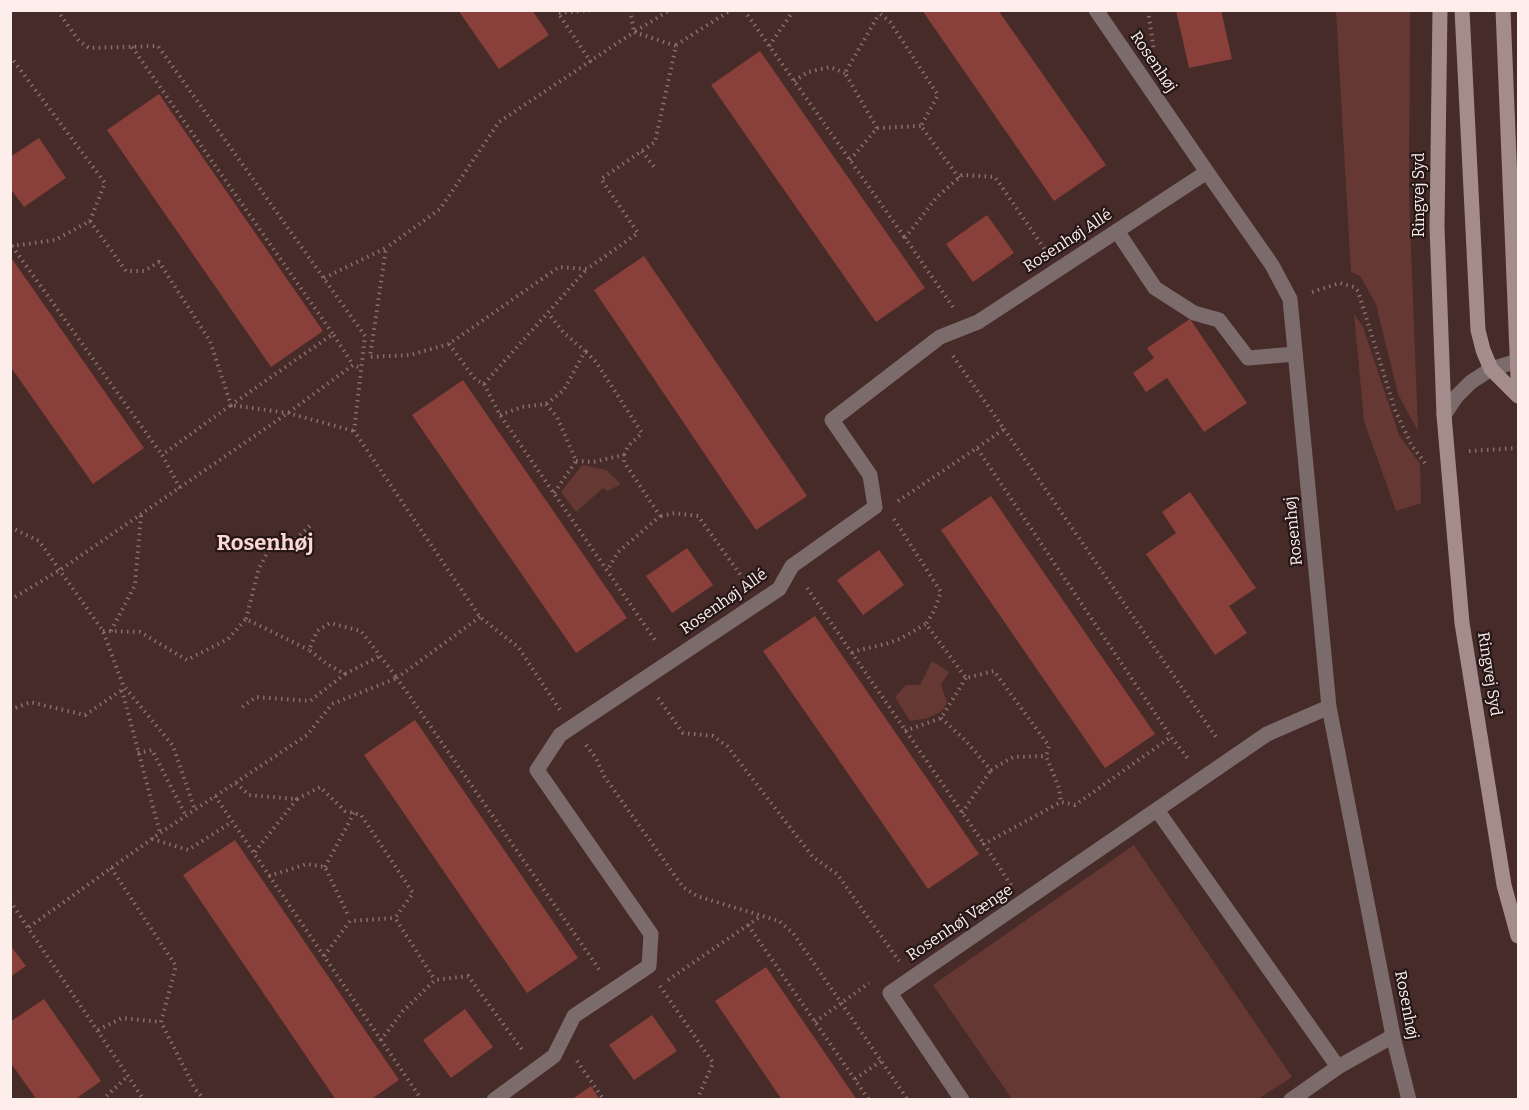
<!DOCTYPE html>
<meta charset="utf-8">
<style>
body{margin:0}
#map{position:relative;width:1529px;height:1110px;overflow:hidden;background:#472b28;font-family:Bitter,serif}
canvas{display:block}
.frame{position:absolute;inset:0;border:12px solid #fdeeec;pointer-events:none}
</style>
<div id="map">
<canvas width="1529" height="1110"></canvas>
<div class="frame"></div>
</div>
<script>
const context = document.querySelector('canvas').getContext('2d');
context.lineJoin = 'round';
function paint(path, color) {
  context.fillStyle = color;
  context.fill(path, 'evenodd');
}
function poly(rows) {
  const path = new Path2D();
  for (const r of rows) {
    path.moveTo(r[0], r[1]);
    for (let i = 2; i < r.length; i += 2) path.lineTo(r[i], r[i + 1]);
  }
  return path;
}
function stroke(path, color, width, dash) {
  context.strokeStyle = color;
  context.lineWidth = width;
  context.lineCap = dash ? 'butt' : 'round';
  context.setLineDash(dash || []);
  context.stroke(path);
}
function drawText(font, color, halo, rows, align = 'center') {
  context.font = font + ' Bitter,serif';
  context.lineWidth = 4.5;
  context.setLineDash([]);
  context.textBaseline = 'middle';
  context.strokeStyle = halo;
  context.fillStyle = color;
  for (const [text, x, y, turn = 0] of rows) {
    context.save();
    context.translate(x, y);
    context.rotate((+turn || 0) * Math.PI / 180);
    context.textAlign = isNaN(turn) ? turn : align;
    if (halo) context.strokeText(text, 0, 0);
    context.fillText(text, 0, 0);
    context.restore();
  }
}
paint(poly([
 [1336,11,1410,11,1409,195,1418,431,1398,394,1376,304,1360,276,1351,272],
 [1354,314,1363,327,1399,435,1420,464,1421,503,1396,511,1364,421],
 [582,465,606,470,621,484,608,491,603,488,576,512,561,492],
 [932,661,949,672,941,685,947,702,942,711,928,718,910,721,895,697,906,685,920,685],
 [1134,845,1292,1077,1258,1099,1012,1099,933,985]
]), '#663833');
paint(poly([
 [458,10,532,10,549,35,499,69],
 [922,10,998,10,1106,165,1054,201],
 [1176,10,1221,10,1232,59,1189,68],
 [760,51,925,288,876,322,711,85],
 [159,94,323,331,271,367,107,130],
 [39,138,66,178,24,207,10,188,10,157],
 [987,215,1014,253,973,282,946,244],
 [10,256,144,448,93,484,10,366],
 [644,256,807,496,756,530,594,290],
 [1190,319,1247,403,1204,432,1167,378,1146,392,1133,373,1154,358,1147,348],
 [463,380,627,618,576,653,412,415],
 [1190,492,1256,588,1229,606,1247,633,1215,655,1146,554,1176,533,1162,512],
 [991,496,1155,734,1105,768,941,530],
 [687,548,713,585,672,613,646,576],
 [879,550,904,585,863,615,837,580],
 [815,616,979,854,928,889,763,651],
 [415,720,578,958,527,993,364,755],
 [235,840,399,1080,370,1100,336,1100,183,875],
 [10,945,26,966,10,977],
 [766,967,857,1100,782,1100,715,1001],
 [44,999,101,1081,74,1100,37,1100,10,1062,10,1022],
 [465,1009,493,1047,451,1078,423,1040],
 [652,1015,677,1051,634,1080,609,1045],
 [591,1086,600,1100,571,1100]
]), '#89403a');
stroke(poly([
 [57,10,79,41,89,48,158,46,365,336,354,431,480,617,518,647,560,710],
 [630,10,634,32,670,10],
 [744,10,905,238],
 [876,10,890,22,938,95,921,126,959,178],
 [1148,10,1154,51],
 [676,45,731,10],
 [769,46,794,10],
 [132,47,333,334],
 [10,56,105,183,90,221,55,240,12,246],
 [591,62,558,13,595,10],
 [794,81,808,72,830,67,845,73],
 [877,128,845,73,879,14],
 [642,151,655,168],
 [850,160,877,128,921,126],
 [90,221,126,271,144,271,159,262,210,341,231,405,333,334,353,365],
 [12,246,162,455],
 [324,278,386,248,370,357,410,355,449,344,559,267,587,269,638,233,601,179,655,142,676,46,634,32,499,122,440,209,386,248],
 [1312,292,1340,283,1354,287,1358,291,1395,410,1412,446,1425,463],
 [953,307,905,238,936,198,962,175,995,177,1046,251],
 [449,344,475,379,484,384,586,270],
 [586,352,596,362,642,433,628,446,624,455],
 [953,356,1004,429,977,448],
 [484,384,500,415,657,643],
 [546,404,557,417,576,461,554,493],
 [500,415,522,407,546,404,564,390,585,351,564,333,548,313],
 [1004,429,1218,740],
 [1469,451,1518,448],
 [576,461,593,462,624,455,624,462,660,516,618,552,607,571],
 [180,488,162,455,231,405,288,413,354,431],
 [898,501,977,448,1171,737,1189,760],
 [661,516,675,513,698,516,747,584],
 [894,519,941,592,934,611,926,624],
 [10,527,39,541,103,631,123,685,173,746,195,810],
 [807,588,984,844],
 [10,600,60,570,288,413,353,365,361,368],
 [480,617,397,678,601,972],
 [246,619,259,568,268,552,280,543,296,539,313,523],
 [103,631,140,632,187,660,228,639,246,619,309,650],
 [111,631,135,585,141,515],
 [852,653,859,650,886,644,900,639,926,624,966,678,994,671,1049,746,1046,756,1059,788,1061,802],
 [345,674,380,656],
 [122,690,160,833],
 [658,698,683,733,713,736,727,746,813,857,837,874,899,961],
 [10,710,30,702,85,715,122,690],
 [941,718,965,740,991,770,1013,757,1046,756],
 [905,731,941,718,966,678],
 [586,745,596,758,604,776,683,887,697,896,779,921,793,933,908,1100],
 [138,753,152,750,186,816],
 [236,783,249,795,297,799,254,853],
 [215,796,381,1040],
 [297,799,320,787,345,811,361,815,413,893,395,918,435,980],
 [962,813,991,770],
 [152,839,188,850,232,822],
 [325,867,354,813],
 [111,868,176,966,161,1022,195,1089,205,1100],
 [269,876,307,864,325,867,348,915],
 [1011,885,984,844,1061,802,1075,805,1171,737],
 [10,901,144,1100],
 [748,925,869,1100],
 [29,927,160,833,307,735,332,704,397,678,361,631,330,623,317,631,309,650,327,664,345,674,310,701,256,697,241,708],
 [324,956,350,921,395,918],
 [668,980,761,916],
 [660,986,713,1063,697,1100],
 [815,1022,869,983],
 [98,1030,122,1018,161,1022],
 [577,1061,604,1100],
 [855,1079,881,1061],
 [102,1100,128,1076],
 [422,1100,381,1040,403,1011,435,980,468,976,523,1051]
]), '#876f6d', 4, [1.5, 4.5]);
stroke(poly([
 [1117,231,1155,288,1194,313,1219,320,1248,358,1295,354],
 [1157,810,1338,1067]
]), '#7b6c6b', 15);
stroke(poly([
 [1096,10,1207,172,1272,265,1290,299,1329,707,1393,1036,1409,1100],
 [1444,415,1456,397,1471,382,1491,369,1518,361],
 [494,1100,554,1056,574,1016,649,966,651,934,537,770,560,735,779,589,792,566,875,507,870,475,832,420,940,337,978,322,1207,172],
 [962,1100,890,993,1267,734,1329,707],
 [1291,1100,1338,1067,1393,1036]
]), '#7b6c6b', 15);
stroke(poly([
 [1440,10,1437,227,1444,415,1462,623,1504,885,1518,936],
 [1462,10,1478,330,1483,350,1491,369,1518,396],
 [1503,10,1518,377]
]), '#a38c89', 15);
drawText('16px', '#fdeeec', '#241716', [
 ["Rosenhøj",1153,62,56],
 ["Ringvej Syd",1420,195,-90],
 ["Rosenhøj Allé",1068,241,-33],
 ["Rosenhøj",1294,531,-96],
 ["Rosenhøj Allé",724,602,-35],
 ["Ringvej Syd",1489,674,81],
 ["Rosenhøj Vænge",960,923,-34],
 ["Rosenhøj",1406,1005,79]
]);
drawText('bold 22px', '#fbd8d3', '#241716', [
 ["Rosenhøj",265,544]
]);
</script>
